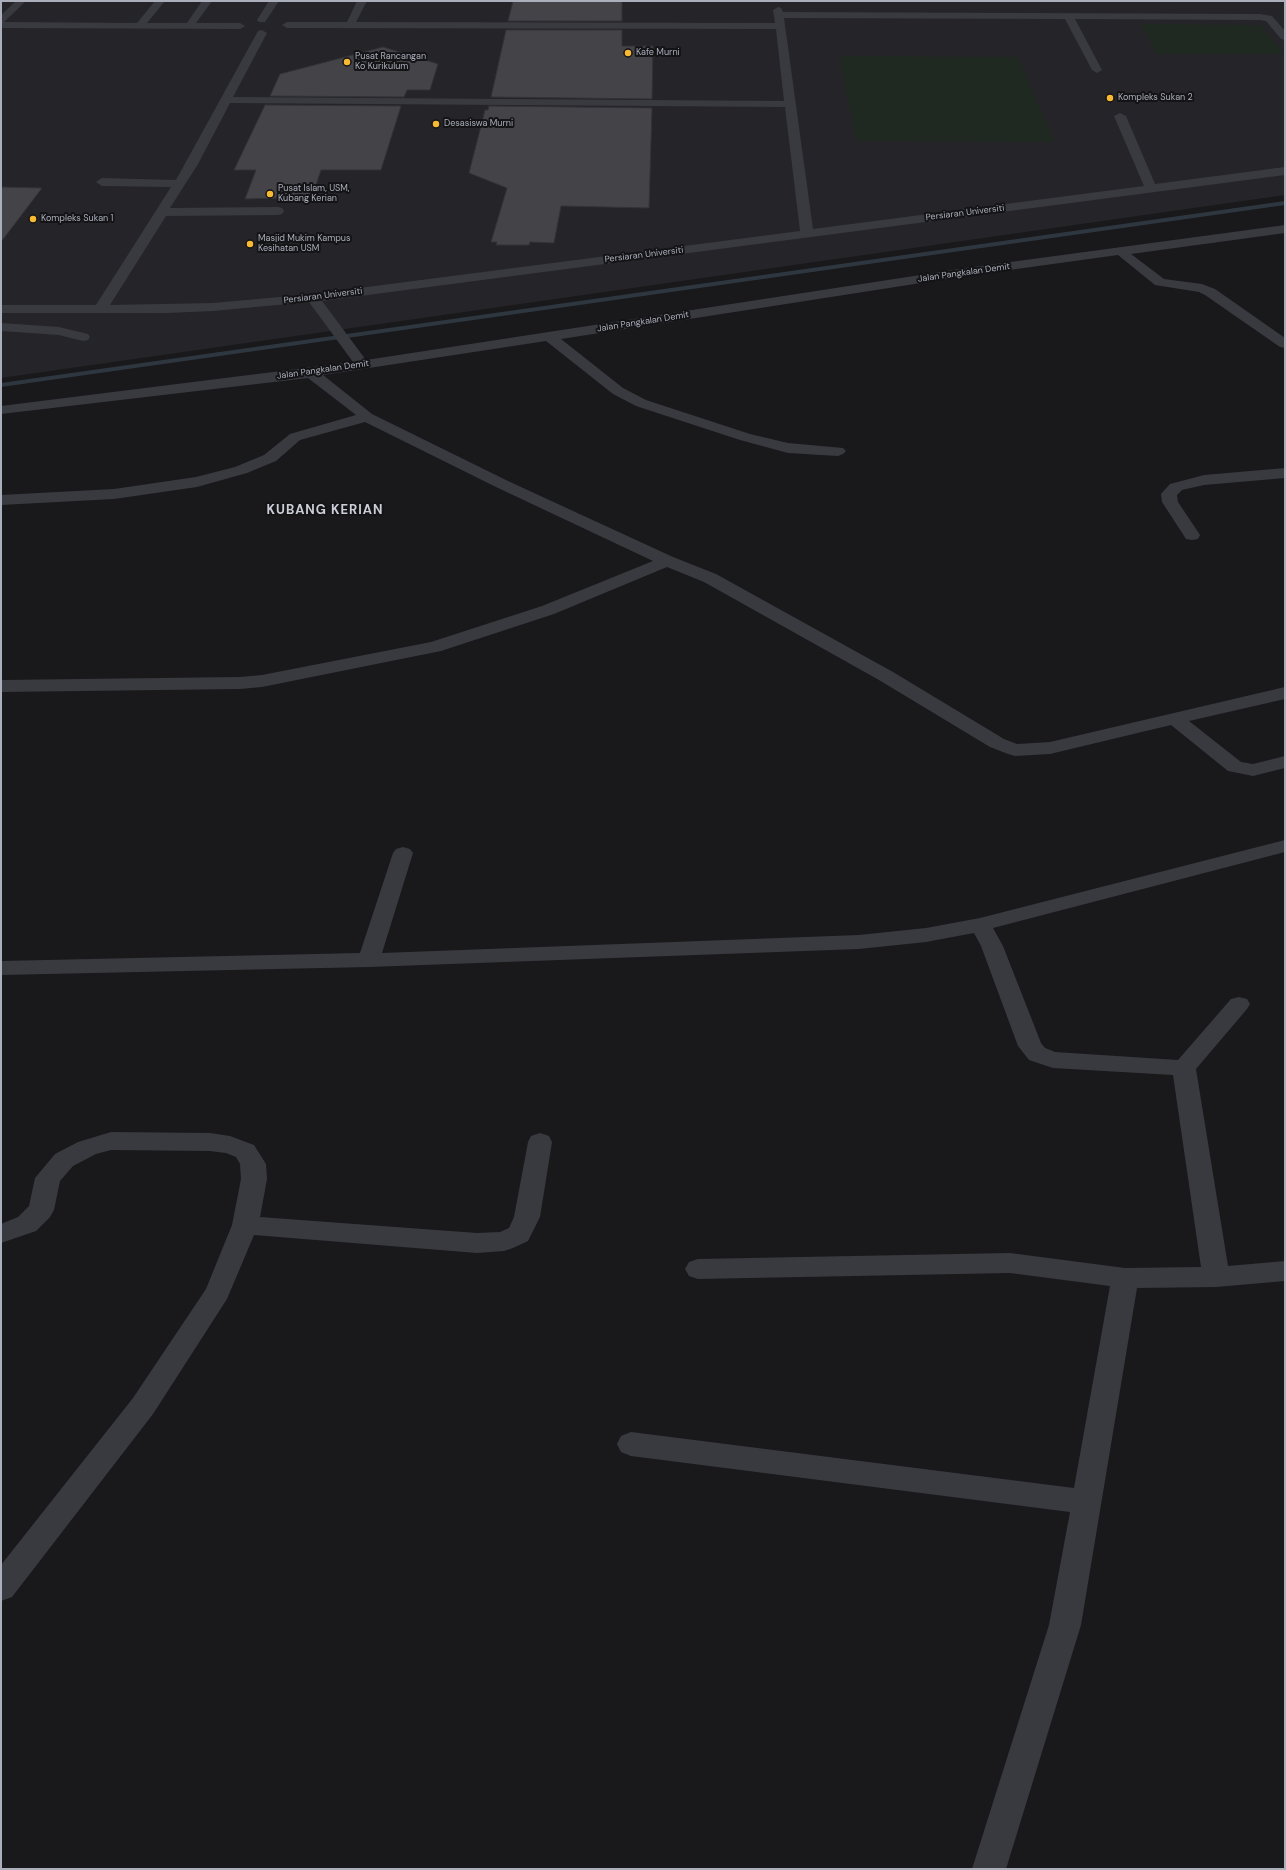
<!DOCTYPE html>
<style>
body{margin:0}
#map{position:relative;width:1286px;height:1870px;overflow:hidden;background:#19191b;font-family:"DM Sans",sans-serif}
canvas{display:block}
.frame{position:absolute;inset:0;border:2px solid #aaafbb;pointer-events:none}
</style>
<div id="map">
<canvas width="1286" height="1870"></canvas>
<div class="frame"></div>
</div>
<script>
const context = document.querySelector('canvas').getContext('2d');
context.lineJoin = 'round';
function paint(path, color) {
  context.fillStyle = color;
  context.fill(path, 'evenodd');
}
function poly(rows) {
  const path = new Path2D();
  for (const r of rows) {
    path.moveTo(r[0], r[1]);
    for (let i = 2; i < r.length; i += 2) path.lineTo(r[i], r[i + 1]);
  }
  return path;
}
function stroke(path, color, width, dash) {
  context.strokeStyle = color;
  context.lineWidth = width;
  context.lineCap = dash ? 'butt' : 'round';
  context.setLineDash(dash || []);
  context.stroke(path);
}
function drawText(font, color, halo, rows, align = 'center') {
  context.font = font + ' "DM Sans",sans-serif';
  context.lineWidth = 4;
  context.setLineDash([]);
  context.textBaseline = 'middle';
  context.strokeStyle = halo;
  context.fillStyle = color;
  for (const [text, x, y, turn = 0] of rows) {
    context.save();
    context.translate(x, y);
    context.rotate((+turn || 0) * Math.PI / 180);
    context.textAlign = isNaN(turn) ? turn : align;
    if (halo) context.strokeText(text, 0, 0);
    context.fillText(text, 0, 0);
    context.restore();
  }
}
paint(poly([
 [1,1,1285,1,1285,195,1,378]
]), '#252428');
paint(poly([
 [1082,1,1285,1,1083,2],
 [1140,24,1261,25,1284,54,1157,54],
 [839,56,1018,57,1055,142,856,141]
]), '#202921');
paint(poly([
 [1285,201,1285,205,1,387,1,383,1285,201]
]), '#2e3740');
const building = poly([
 [513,1,622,1,622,21,508,21,513,1],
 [506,30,622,30,622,46,653,46,652,99,491,97,506,30],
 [383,47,438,64,430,90,407,90,404,97,270,96,280,74,383,47],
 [265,105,401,106,381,170,321,170,312,197,245,199,256,170,234,170,265,105],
 [489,106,652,108,649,208,561,206,554,243,530,242,529,245,496,245,497,242,491,242,507,188,469,173,485,110,488,110,489,106],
 [1,187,42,188,1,242,1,187]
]);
paint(building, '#434348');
stroke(building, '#333237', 1);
paint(poly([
 [16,1,26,1,4,22,137,23,155,1,165,1,147,23,187,23,202,1,212,1,196,23,240,23,245,26,240,29,1,28,1,15,16,1],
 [269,1,279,1,265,22,259,22,257,20,269,1],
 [357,1,367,1,356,22,775,23,773,10,778,7,781,8,783,12,1260,14,1272,16,1285,31,1285,40,1281,39,1266,21,1260,20,1075,19,1102,70,1097,73,1092,70,1065,19,784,18,813,229,1144,186,1114,116,1120,113,1126,116,1155,184,1285,167,1285,175,322,301,366,360,966,268,1285,225,1285,233,1131,254,1164,279,1202,284,1215,289,1285,338,1285,348,1280,347,1205,295,1199,292,1155,285,1118,255,966,276,561,339,623,388,646,400,750,434,788,443,843,448,846,451,843,454,838,456,788,453,740,440,636,406,613,394,546,341,323,375,372,414,508,481,673,557,716,574,893,672,1004,739,1017,744,1050,742,1285,687,1285,699,1189,721,1241,762,1253,764,1285,756,1285,768,1253,776,1228,771,1171,725,1050,754,1015,756,1008,754,990,747,879,680,704,582,667,567,554,614,441,651,262,687,240,689,1,692,1,680,240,677,262,675,431,642,542,606,653,561,496,487,365,422,300,440,276,461,247,473,197,487,114,499,1,505,1,495,114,489,196,477,235,467,264,455,290,434,356,415,308,378,1,414,1,406,353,362,309,302,213,311,167,313,1,313,1,305,96,305,171,187,102,186,96,182,102,178,176,180,258,31,262,30,267,33,233,97,784,101,776,29,287,28,282,25,287,22,347,22,357,1],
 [230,103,785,107,800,231,313,294,213,303,110,305,166,216,278,215,282,214,284,211,282,208,278,207,170,208,198,164,230,103],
 [1,323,59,327,88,334,90,337,88,340,83,341,59,335,1,331,1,323],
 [1285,468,1285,478,1204,485,1182,490,1177,495,1178,502,1200,535,1198,539,1192,540,1186,539,1162,502,1161,494,1170,484,1204,475,1285,468],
 [1285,840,1285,852,993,928,1003,946,1041,1043,1045,1048,1055,1052,1178,1060,1231,999,1239,997,1247,999,1250,1004,1247,1009,1196,1069,1228,1266,1285,1261,1285,1281,1216,1287,1137,1288,1081,1625,1006,1869,972,1869,1049,1625,1070,1512,631,1456,621,1452,617,1444,621,1436,631,1432,1074,1488,1110,1286,1010,1273,698,1279,689,1276,685,1269,689,1262,698,1259,1010,1253,1125,1268,1201,1267,1173,1075,1053,1068,1029,1060,1018,1046,981,946,974,933,926,942,859,949,369,967,1,975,1,961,360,953,393,853,396,849,403,847,410,849,413,853,382,953,859,935,926,928,980,918,1285,840],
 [111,1132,210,1133,230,1136,254,1145,266,1164,267,1179,260,1217,477,1233,500,1232,509,1228,514,1217,528,1142,531,1136,540,1133,549,1136,552,1142,540,1217,528,1241,513,1248,504,1251,477,1253,254,1235,227,1299,153,1414,12,1597,1,1601,1,1565,133,1398,206,1289,232,1225,241,1179,240,1164,236,1157,226,1153,210,1151,111,1150,96,1154,73,1166,60,1181,54,1210,50,1217,36,1231,1,1243,1,1224,18,1217,29,1206,35,1178,55,1154,78,1142,111,1132]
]), '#393a40');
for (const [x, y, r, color] of [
 [628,53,4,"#f8b933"],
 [347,62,4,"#f8b933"],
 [1110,98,4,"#f8b933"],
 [436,124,4,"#f8b933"],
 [270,194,4,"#f8b933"],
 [33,219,4,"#f8b933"],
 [250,244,4,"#f8b933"]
]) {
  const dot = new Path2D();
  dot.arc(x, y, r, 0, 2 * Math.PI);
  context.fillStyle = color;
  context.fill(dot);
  stroke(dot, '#141316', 1.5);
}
drawText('9px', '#aaafbb', '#141316', [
 ["Kafe Murni",636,53],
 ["Pusat Rancangan",355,57],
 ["Ko Kurikulum",355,67],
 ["Kompleks Sukan 2",1118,98],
 ["Desasiswa Murni",444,124],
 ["Pusat Islam, USM,",278,189],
 ["Kubang Kerian",278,199],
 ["Kompleks Sukan 1",41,219],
 ["Masjid Mukim Kampus",258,239],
 ["Kesihatan USM",258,249]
], 'left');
drawText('9px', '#aaafbb', '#141316', [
 ["Persiaran Universiti",965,213,-7],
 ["Persiaran Universiti",644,255,-7],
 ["Jalan Pangkalan Demit",964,273,-8],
 ["Persiaran Universiti",323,296,-7],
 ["Jalan Pangkalan Demit",643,322,-9],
 ["Jalan Pangkalan Demit",323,370,-8]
]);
context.letterSpacing = '1px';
drawText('bold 13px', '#ccced7', '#141316', [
 ["KUBANG KERIAN",325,511]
]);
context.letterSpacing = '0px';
</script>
